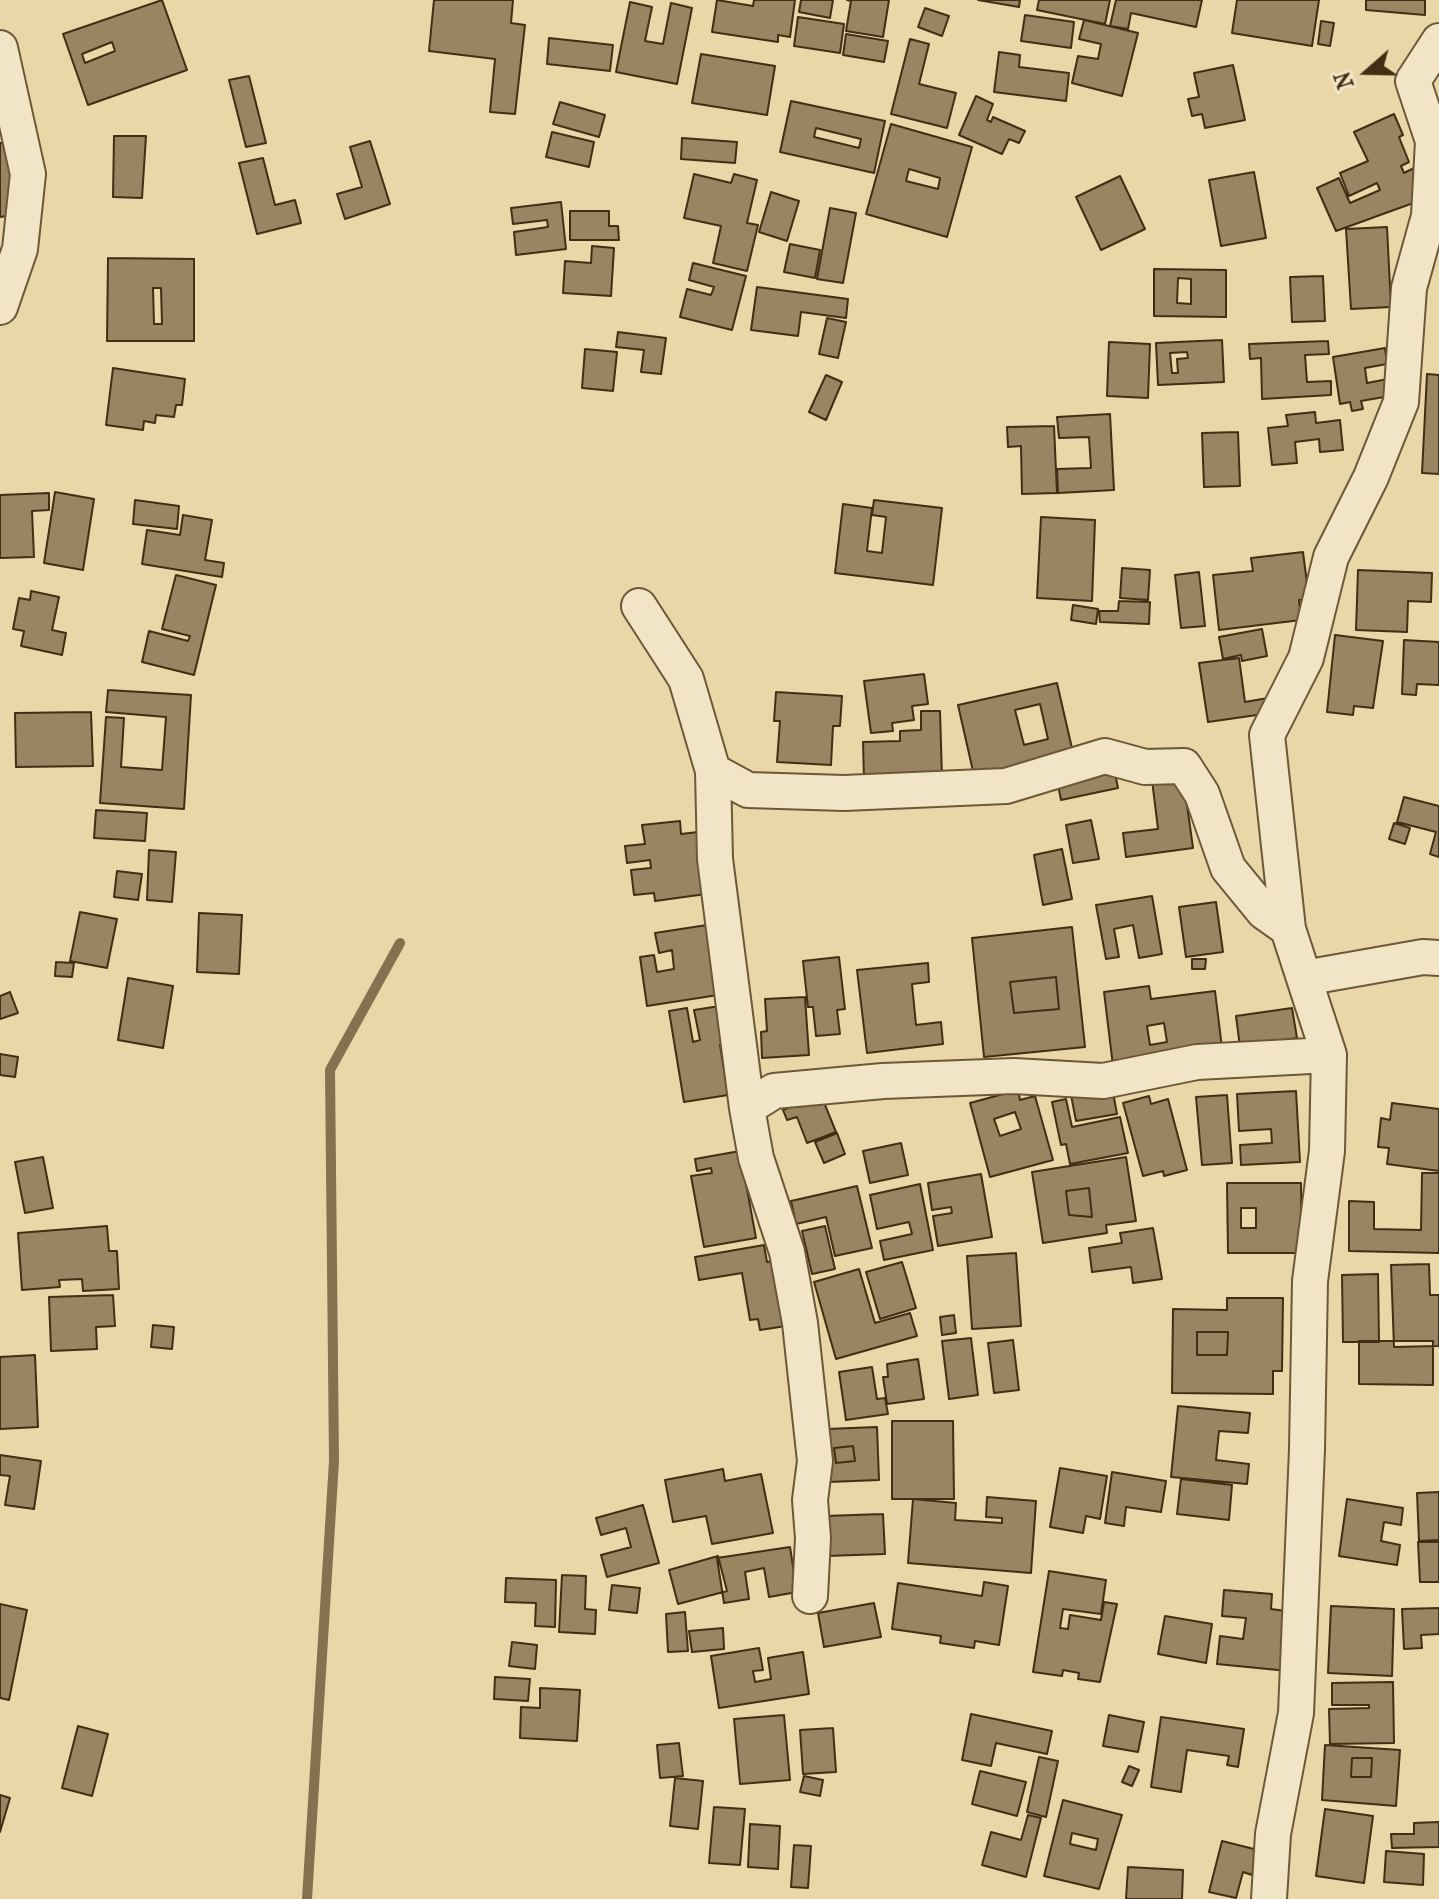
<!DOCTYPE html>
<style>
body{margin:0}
#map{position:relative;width:1439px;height:1899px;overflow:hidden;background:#e9d7a8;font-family:"IM FELL French Canon",serif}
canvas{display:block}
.north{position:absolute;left:1327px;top:32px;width:80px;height:80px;-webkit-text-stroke:6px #f1e5c6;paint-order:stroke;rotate:250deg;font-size:22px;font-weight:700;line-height:32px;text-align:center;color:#432d14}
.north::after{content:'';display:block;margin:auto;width:28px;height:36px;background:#432d14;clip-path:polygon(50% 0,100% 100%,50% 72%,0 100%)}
</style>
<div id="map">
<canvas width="1439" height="1899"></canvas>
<div class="north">N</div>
</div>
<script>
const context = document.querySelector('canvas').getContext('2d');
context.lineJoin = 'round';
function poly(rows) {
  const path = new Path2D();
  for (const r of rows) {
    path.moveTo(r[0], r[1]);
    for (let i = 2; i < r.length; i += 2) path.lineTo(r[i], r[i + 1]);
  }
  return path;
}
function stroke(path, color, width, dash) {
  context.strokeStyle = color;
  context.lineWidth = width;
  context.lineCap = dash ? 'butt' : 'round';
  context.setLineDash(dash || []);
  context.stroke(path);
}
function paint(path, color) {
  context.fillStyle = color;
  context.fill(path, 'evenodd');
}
stroke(poly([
 [307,1899,334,1461,330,1070,400,943]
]), '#85704f', 10);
const building = poly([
 [162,0,187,70,88,105,63,34,162,0],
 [112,42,115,51,85,63,82,54,112,42],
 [434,0,513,0,511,23,525,25,515,114,490,112,495,59,429,51,434,0],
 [717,0,753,6,754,0,795,0,790,37,778,35,778,42,712,32,717,0],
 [801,0,833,0,830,18,799,12,801,0],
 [847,0,889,0,883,37,846,31,851,1,847,0],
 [978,0,1020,0,1019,7,978,0],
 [1039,0,1110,0,1105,24,1037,10,1039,0],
 [1116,0,1202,0,1196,27,1131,13,1128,29,1110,26,1116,0],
 [1237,0,1319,0,1312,46,1232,33,1237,0],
 [1366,0,1425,0,1425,15,1366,10,1366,0],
 [630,2,652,7,645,41,663,44,671,3,692,8,677,84,616,72,630,2],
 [925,8,949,16,942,36,918,27,925,8],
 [1025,15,1074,22,1071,48,1021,41,1025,15],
 [798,17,844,24,840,53,794,46,798,17],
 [1084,20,1138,33,1122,96,1072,83,1078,56,1098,59,1101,44,1079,39,1084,20],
 [1321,21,1334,23,1330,46,1318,44,1321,21],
 [846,34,888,41,884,62,843,55,846,34],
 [549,38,613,45,610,71,547,64,549,38],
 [910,39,929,44,919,84,956,93,947,128,891,114,910,39],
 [999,52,1020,55,1019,67,1069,73,1066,101,994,92,999,52],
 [701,54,775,66,767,115,692,103,701,54],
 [1233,65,1245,120,1205,128,1202,114,1192,116,1188,99,1199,97,1194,73,1233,65],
 [249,76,266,143,246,147,229,80,249,76],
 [976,96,993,104,987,120,991,122,993,117,1025,131,1019,143,1009,139,1002,154,959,135,976,96],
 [791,101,885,121,874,173,780,152,791,101],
 [816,128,861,139,859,148,814,137,816,128],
 [560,102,605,115,599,137,553,124,560,102],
 [1394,114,1403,135,1399,137,1409,162,1401,166,1404,173,1414,168,1424,189,1412,194,1416,202,1336,231,1317,188,1339,178,1350,203,1380,190,1377,183,1349,196,1340,173,1368,161,1354,132,1394,114],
 [891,124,972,147,947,237,866,214,891,124],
 [909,169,940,178,938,189,906,181,909,169],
 [552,132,594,142,589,167,546,157,552,132],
 [114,136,146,136,142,198,113,197,114,136],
 [682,138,737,142,735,163,681,159,682,138],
 [370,141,390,204,345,219,337,194,362,187,350,147,370,141],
 [8,142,20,214,0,217,0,143,8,142],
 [263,158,275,205,295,200,301,223,257,234,239,163,263,158],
 [1254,172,1266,238,1221,246,1209,180,1254,172],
 [694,174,731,183,734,174,757,180,747,223,758,225,747,271,713,263,721,226,684,218,694,174],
 [1120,176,1145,229,1101,250,1076,197,1120,176],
 [771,192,799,201,787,241,759,232,771,192],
 [561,202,566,249,516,255,514,232,548,227,547,220,513,224,511,208,561,202],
 [830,208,856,213,843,283,817,279,830,208],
 [570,211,609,211,609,226,618,226,619,240,570,240,570,211],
 [1387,227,1391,307,1351,309,1346,229,1387,227],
 [790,244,820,250,815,278,784,272,790,244],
 [592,246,614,248,611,296,563,293,565,261,591,263,592,246],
 [108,258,194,259,194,341,107,341,108,258],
 [153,288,161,288,162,324,154,324,153,288],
 [693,263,746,276,732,330,680,317,687,289,711,295,714,287,689,280,693,263],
 [1154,269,1226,270,1226,317,1154,316,1154,269],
 [1178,278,1191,279,1191,304,1177,303,1178,278],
 [1323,276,1325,321,1292,322,1290,277,1323,276],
 [757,287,848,299,846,318,801,312,798,336,751,330,757,287],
 [827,318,846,322,838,358,819,354,827,318],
 [618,332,666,338,661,374,641,372,644,350,616,347,618,332],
 [1222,340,1224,382,1158,385,1156,343,1222,340],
 [1187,352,1188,358,1177,359,1178,373,1172,373,1170,353,1187,352],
 [1328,341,1329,354,1305,355,1307,382,1331,381,1331,395,1262,399,1261,358,1250,359,1249,344,1328,341],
 [1109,342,1150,344,1148,398,1107,396,1109,342],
 [1385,348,1387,364,1365,368,1367,383,1388,379,1390,396,1361,401,1363,409,1352,411,1350,402,1340,404,1333,357,1385,348],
 [585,349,617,352,613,391,582,388,585,349],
 [113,368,185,379,182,405,176,405,174,417,156,415,155,423,144,421,143,430,106,425,113,368],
 [1427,374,1439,375,1439,474,1422,473,1427,374],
 [826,375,842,382,826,420,809,412,826,375],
 [1315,412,1316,423,1340,420,1343,450,1320,452,1319,439,1295,442,1297,463,1272,465,1268,428,1288,426,1286,415,1315,412],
 [1110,414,1114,490,1058,493,1057,469,1091,468,1089,437,1059,438,1057,417,1110,414],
 [1054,426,1057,493,1022,494,1021,446,1008,447,1007,427,1054,426],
 [1238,432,1240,486,1204,487,1202,433,1238,432],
 [55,492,94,499,83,570,44,563,55,492],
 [49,493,49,510,32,511,34,557,0,558,0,495,49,493],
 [135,500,179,506,177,529,133,524,135,500],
 [874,500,942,508,933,585,835,573,843,504,872,508,867,551,882,553,886,517,872,515,874,500],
 [183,515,212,520,205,560,224,563,222,577,142,564,147,530,180,535,183,515],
 [1041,517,1095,520,1092,601,1037,598,1041,517],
 [1303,552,1309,599,1299,600,1301,620,1219,630,1213,575,1253,571,1251,558,1303,552],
 [1122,568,1150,570,1148,600,1120,598,1122,568],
 [1358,570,1432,573,1431,602,1408,601,1407,632,1356,630,1358,570],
 [1199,572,1205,626,1181,628,1175,575,1199,572],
 [176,575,216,585,194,675,142,662,149,631,188,641,190,636,162,629,176,575],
 [31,591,59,597,52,630,66,633,62,655,21,646,24,631,13,629,19,598,30,600,31,591],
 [1119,601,1150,602,1149,624,1100,622,1099,611,1118,611,1119,601],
 [1073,605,1098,609,1096,624,1071,620,1073,605],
 [1262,629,1267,656,1242,661,1241,655,1223,659,1219,637,1262,629],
 [1335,635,1383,641,1373,708,1354,706,1353,715,1327,712,1335,635],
 [1404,640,1439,642,1439,685,1417,684,1416,695,1402,694,1404,640],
 [1239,658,1245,702,1268,698,1271,713,1208,722,1199,663,1239,658],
 [924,674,928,704,912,706,914,720,892,723,893,731,871,733,864,681,924,674],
 [1057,683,1074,757,975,780,958,705,1057,683],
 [1040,704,1048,739,1024,745,1015,710,1040,704],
 [108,690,191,695,184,809,100,803,106,717,124,718,121,767,162,770,166,717,106,712,108,690],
 [776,692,842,696,840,726,833,726,831,765,777,762,780,721,774,721,776,692],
 [921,711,940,711,942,778,864,780,863,742,900,741,900,731,921,730,921,711],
 [91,712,93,766,16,767,15,713,91,712],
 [1113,764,1118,788,1061,800,1056,775,1113,764],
 [1183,776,1193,848,1126,857,1123,833,1158,829,1152,780,1183,776],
 [1404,797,1439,806,1439,857,1430,854,1436,832,1397,822,1404,797],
 [96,810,147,813,145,841,94,838,96,810],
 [1091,820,1099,859,1073,863,1066,825,1091,820],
 [680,821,681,834,698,832,706,894,655,901,654,893,634,895,631,870,651,868,650,860,627,863,625,846,645,844,642,825,680,821],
 [1394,823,1410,828,1405,844,1389,839,1394,823],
 [1062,849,1072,899,1043,905,1034,855,1062,849],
 [149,850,176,852,172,902,147,900,149,850],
 [117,871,142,874,138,900,114,897,117,871],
 [1152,896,1162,954,1139,958,1133,925,1114,929,1119,957,1106,959,1096,905,1152,896],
 [1216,902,1223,952,1186,957,1179,907,1216,902],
 [80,912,117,919,107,968,70,961,80,912],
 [199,913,242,915,239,974,197,972,199,913],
 [707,925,718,995,647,1006,640,957,654,955,657,972,674,969,672,950,659,953,655,933,707,925],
 [1072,927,1085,1047,984,1057,972,938,1072,927],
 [1056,977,1059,1009,1014,1013,1010,982,1056,977],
 [839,957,845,1009,837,1010,840,1034,816,1036,813,1007,808,1007,803,961,839,957],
 [1192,959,1206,959,1205,969,1192,969,1192,959],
 [56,962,74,963,72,977,55,976,56,962],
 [928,963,929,982,912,984,916,1025,941,1022,943,1044,867,1053,857,970,928,963],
 [1056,977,1059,1009,1014,1013,1010,982,1056,977],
 [128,978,173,986,163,1048,118,1040,128,978],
 [1149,986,1151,999,1215,991,1222,1048,1113,1066,1104,992,1149,986],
 [1164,1023,1167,1042,1150,1045,1147,1026,1164,1023],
 [10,992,18,1013,0,1019,0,996,10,992],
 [805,997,809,1055,762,1058,761,1032,767,1031,765,999,805,997],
 [720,1006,727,1044,720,1045,728,1095,684,1102,669,1011,687,1008,693,1042,700,1040,694,1010,720,1006],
 [1292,1008,1297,1038,1240,1047,1236,1016,1292,1008],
 [0,1054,18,1057,15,1077,0,1075,0,1054],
 [1112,1087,1117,1114,1076,1121,1071,1095,1112,1087],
 [1018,1090,1020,1100,1035,1096,1053,1160,990,1177,970,1103,1018,1090],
 [1015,1112,1021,1129,1000,1136,994,1119,1015,1112],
 [1296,1091,1300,1162,1241,1165,1240,1145,1272,1143,1271,1129,1239,1131,1237,1094,1296,1091],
 [821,1095,836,1132,807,1143,797,1117,787,1120,783,1110,821,1095],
 [1227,1095,1232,1163,1202,1165,1196,1097,1227,1095],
 [1149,1096,1151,1104,1168,1099,1187,1170,1164,1176,1163,1171,1143,1176,1123,1103,1149,1096],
 [1066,1099,1072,1127,1120,1117,1128,1153,1070,1164,1066,1144,1061,1145,1052,1102,1066,1099],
 [1392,1103,1439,1109,1439,1171,1387,1164,1389,1148,1378,1147,1381,1118,1390,1120,1392,1103],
 [837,1133,845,1154,824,1163,815,1142,837,1133],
 [901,1143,908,1175,870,1183,863,1151,901,1143],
 [740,1151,756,1238,704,1247,691,1176,712,1173,711,1168,697,1171,695,1159,740,1151],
 [43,1157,53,1208,25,1213,15,1162,43,1157],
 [1126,1157,1136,1221,1106,1225,1107,1233,1043,1243,1032,1172,1126,1157],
 [1089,1188,1092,1217,1069,1215,1066,1191,1089,1188],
 [1422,1173,1439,1173,1439,1253,1349,1251,1349,1201,1374,1202,1374,1229,1421,1230,1422,1173],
 [981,1174,992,1237,938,1246,933,1216,952,1213,951,1207,932,1210,928,1183,981,1174],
 [1227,1183,1301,1183,1302,1253,1228,1253,1227,1183],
 [1241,1208,1256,1208,1256,1228,1241,1228,1241,1208],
 [920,1184,933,1250,884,1260,880,1241,912,1234,909,1222,877,1229,870,1195,920,1184],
 [857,1186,872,1248,835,1256,826,1217,796,1224,791,1201,857,1186],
 [1089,1188,1092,1217,1069,1215,1066,1191,1089,1188],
 [107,1226,109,1251,117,1251,119,1289,83,1291,82,1279,59,1280,60,1287,22,1290,18,1233,107,1226],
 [825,1226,835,1269,812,1274,802,1231,825,1226],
 [1153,1228,1162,1279,1133,1283,1131,1267,1092,1272,1089,1248,1122,1243,1120,1233,1153,1228],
 [764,1245,767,1262,774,1261,786,1326,760,1330,758,1319,750,1320,742,1273,699,1280,695,1257,764,1245],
 [1016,1253,1021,1326,972,1329,967,1256,1016,1253],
 [902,1262,916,1308,880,1319,866,1272,902,1262],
 [1429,1264,1430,1295,1439,1295,1439,1346,1394,1347,1391,1265,1429,1264],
 [859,1269,875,1323,910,1313,917,1336,836,1359,814,1282,859,1269],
 [1378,1274,1379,1342,1343,1342,1342,1275,1378,1274],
 [113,1295,115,1326,96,1327,97,1349,51,1351,49,1297,113,1295],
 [1227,1298,1283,1298,1282,1371,1273,1371,1273,1394,1172,1393,1173,1309,1227,1310,1227,1298],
 [1197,1332,1228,1332,1227,1355,1197,1355,1197,1332],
 [954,1315,956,1333,942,1335,940,1317,954,1315],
 [153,1325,174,1327,172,1349,151,1347,153,1325],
 [1197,1332,1228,1332,1227,1355,1197,1355,1197,1332],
 [971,1338,978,1395,949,1399,942,1341,971,1338],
 [1013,1340,1019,1390,994,1393,988,1343,1013,1340],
 [1359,1341,1433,1341,1433,1385,1359,1384,1359,1341],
 [35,1355,38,1427,0,1429,0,1357,35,1355],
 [918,1359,924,1399,887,1404,883,1377,888,1377,887,1364,918,1359],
 [872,1367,877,1399,885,1398,888,1414,846,1420,839,1372,872,1367],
 [1178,1406,1250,1413,1248,1433,1219,1431,1216,1460,1249,1464,1247,1484,1171,1477,1178,1406],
 [892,1421,953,1421,954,1499,892,1499,892,1421],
 [877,1427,879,1480,828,1482,826,1429,877,1427],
 [853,1446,855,1461,836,1463,834,1448,853,1446],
 [853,1446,855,1461,836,1463,834,1448,853,1446],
 [0,1455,41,1461,34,1509,5,1505,10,1476,0,1475,0,1455],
 [1060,1468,1107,1476,1100,1519,1086,1516,1083,1533,1050,1527,1060,1468],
 [723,1469,725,1481,761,1474,773,1533,712,1544,706,1516,673,1522,665,1480,723,1469],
 [1112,1472,1166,1481,1161,1512,1126,1507,1124,1526,1105,1523,1112,1472],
 [1181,1479,1232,1485,1229,1520,1177,1514,1181,1479],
 [1439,1492,1439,1540,1419,1541,1417,1493,1439,1492],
 [987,1497,1036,1501,1031,1573,908,1563,913,1499,956,1503,955,1520,1002,1523,1002,1518,986,1517,987,1497],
 [1347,1499,1403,1508,1401,1525,1384,1522,1381,1541,1400,1545,1397,1565,1339,1556,1347,1499],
 [643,1505,659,1563,607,1577,601,1555,631,1547,626,1528,601,1535,596,1518,643,1505],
 [883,1514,885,1554,826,1556,825,1516,883,1514],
 [1418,1542,1439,1542,1439,1582,1420,1582,1418,1542],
 [790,1547,797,1592,769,1597,764,1568,745,1572,749,1599,724,1603,717,1558,790,1547],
 [718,1556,727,1591,678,1604,669,1570,718,1556],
 [1049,1571,1106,1580,1101,1614,1063,1609,1060,1628,1068,1629,1070,1615,1101,1620,1104,1602,1117,1604,1100,1682,1078,1679,1079,1673,1063,1670,1062,1676,1033,1672,1049,1571],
 [562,1575,586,1576,585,1609,596,1610,595,1634,559,1632,562,1575],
 [506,1578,556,1580,555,1627,535,1626,536,1603,505,1602,506,1578],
 [984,1582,1008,1586,999,1645,975,1641,974,1648,940,1643,941,1636,892,1629,898,1583,982,1596,984,1582],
 [612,1585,640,1588,637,1613,609,1610,612,1585],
 [1224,1590,1272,1594,1271,1609,1293,1612,1288,1671,1217,1664,1220,1636,1243,1639,1246,1618,1222,1616,1224,1590],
 [874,1603,881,1637,824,1647,818,1613,874,1603],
 [0,1604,27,1610,9,1700,0,1698,0,1604],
 [1331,1606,1394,1609,1392,1676,1328,1673,1331,1606],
 [1439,1608,1439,1634,1421,1635,1422,1648,1404,1649,1402,1609,1439,1608],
 [685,1612,688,1651,668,1652,666,1614,685,1612],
 [1165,1616,1212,1624,1206,1663,1158,1654,1165,1616],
 [723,1628,724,1649,692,1652,689,1631,723,1628],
 [512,1642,537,1645,535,1669,509,1666,512,1642],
 [759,1648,763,1670,753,1671,755,1682,771,1679,768,1658,803,1652,809,1694,719,1708,711,1656,759,1648],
 [495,1677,530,1679,528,1701,494,1699,495,1677],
 [1393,1682,1394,1743,1330,1744,1329,1709,1369,1708,1369,1705,1332,1705,1332,1683,1393,1682],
 [540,1688,580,1690,577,1741,520,1738,521,1707,540,1708,540,1688],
 [971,1714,1052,1731,1047,1754,996,1743,991,1766,962,1760,971,1714],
 [784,1715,790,1780,740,1784,734,1719,784,1715],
 [1109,1715,1144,1722,1138,1752,1103,1746,1109,1715],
 [1161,1717,1244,1729,1238,1767,1227,1765,1229,1756,1187,1750,1181,1792,1151,1787,1161,1717],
 [78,1726,108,1734,92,1796,62,1788,78,1726],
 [833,1728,836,1772,803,1774,800,1730,833,1728],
 [679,1743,683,1776,660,1778,657,1745,679,1743],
 [1325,1745,1400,1750,1396,1806,1322,1800,1325,1745],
 [1352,1758,1372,1758,1371,1777,1351,1777,1352,1758],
 [1039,1757,1058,1761,1046,1817,1027,1812,1039,1757],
 [1352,1758,1372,1758,1371,1777,1351,1777,1352,1758],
 [1129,1766,1139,1770,1132,1786,1122,1782,1129,1766],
 [980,1771,1026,1782,1017,1816,972,1804,980,1771],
 [804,1776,823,1780,820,1796,800,1792,804,1776],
 [675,1778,703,1781,698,1829,670,1826,675,1778],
 [0,1795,10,1798,0,1832,0,1795],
 [1063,1800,1122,1815,1099,1889,1044,1876,1063,1800],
 [1072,1833,1098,1839,1096,1850,1070,1844,1072,1833],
 [714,1807,745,1809,740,1865,709,1863,714,1807],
 [1325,1809,1373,1816,1364,1883,1316,1876,1325,1809],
 [1028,1815,1041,1818,1026,1877,982,1865,991,1832,1021,1840,1028,1815],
 [1439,1822,1439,1847,1392,1848,1391,1834,1414,1834,1414,1823,1439,1822],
 [750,1824,780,1826,778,1869,748,1867,750,1824],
 [1222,1841,1258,1850,1252,1875,1243,1872,1236,1898,1209,1892,1222,1841],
 [794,1845,811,1846,808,1888,791,1887,794,1845],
 [1386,1851,1424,1854,1423,1885,1384,1882,1386,1851],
 [1128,1867,1183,1870,1182,1899,1126,1899,1128,1867]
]);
paint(building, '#998561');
stroke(building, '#432d14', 2);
const street = poly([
 [0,48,28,174,20,249,0,307],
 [639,606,686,679,713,771,748,790,844,793,1006,786,1105,756,1145,767,1184,766,1202,794,1228,868,1264,912,1288,929],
 [713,771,715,859,747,1108,756,1158,787,1252,800,1323,815,1461,810,1500,813,1538,810,1596],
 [1304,978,1423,957,1439,958],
 [747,1108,774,1091,883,1081,1014,1076,1103,1081,1197,1062,1329,1055],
 [1269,1899,1273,1834,1296,1713,1307,1449,1310,1281,1327,1151,1329,1055,1288,929,1267,735,1306,658,1331,557,1371,477,1401,402,1409,288,1429,216,1433,141,1413,81,1439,41]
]);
stroke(street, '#6c5839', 38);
stroke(street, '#f1e5c6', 34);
</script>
